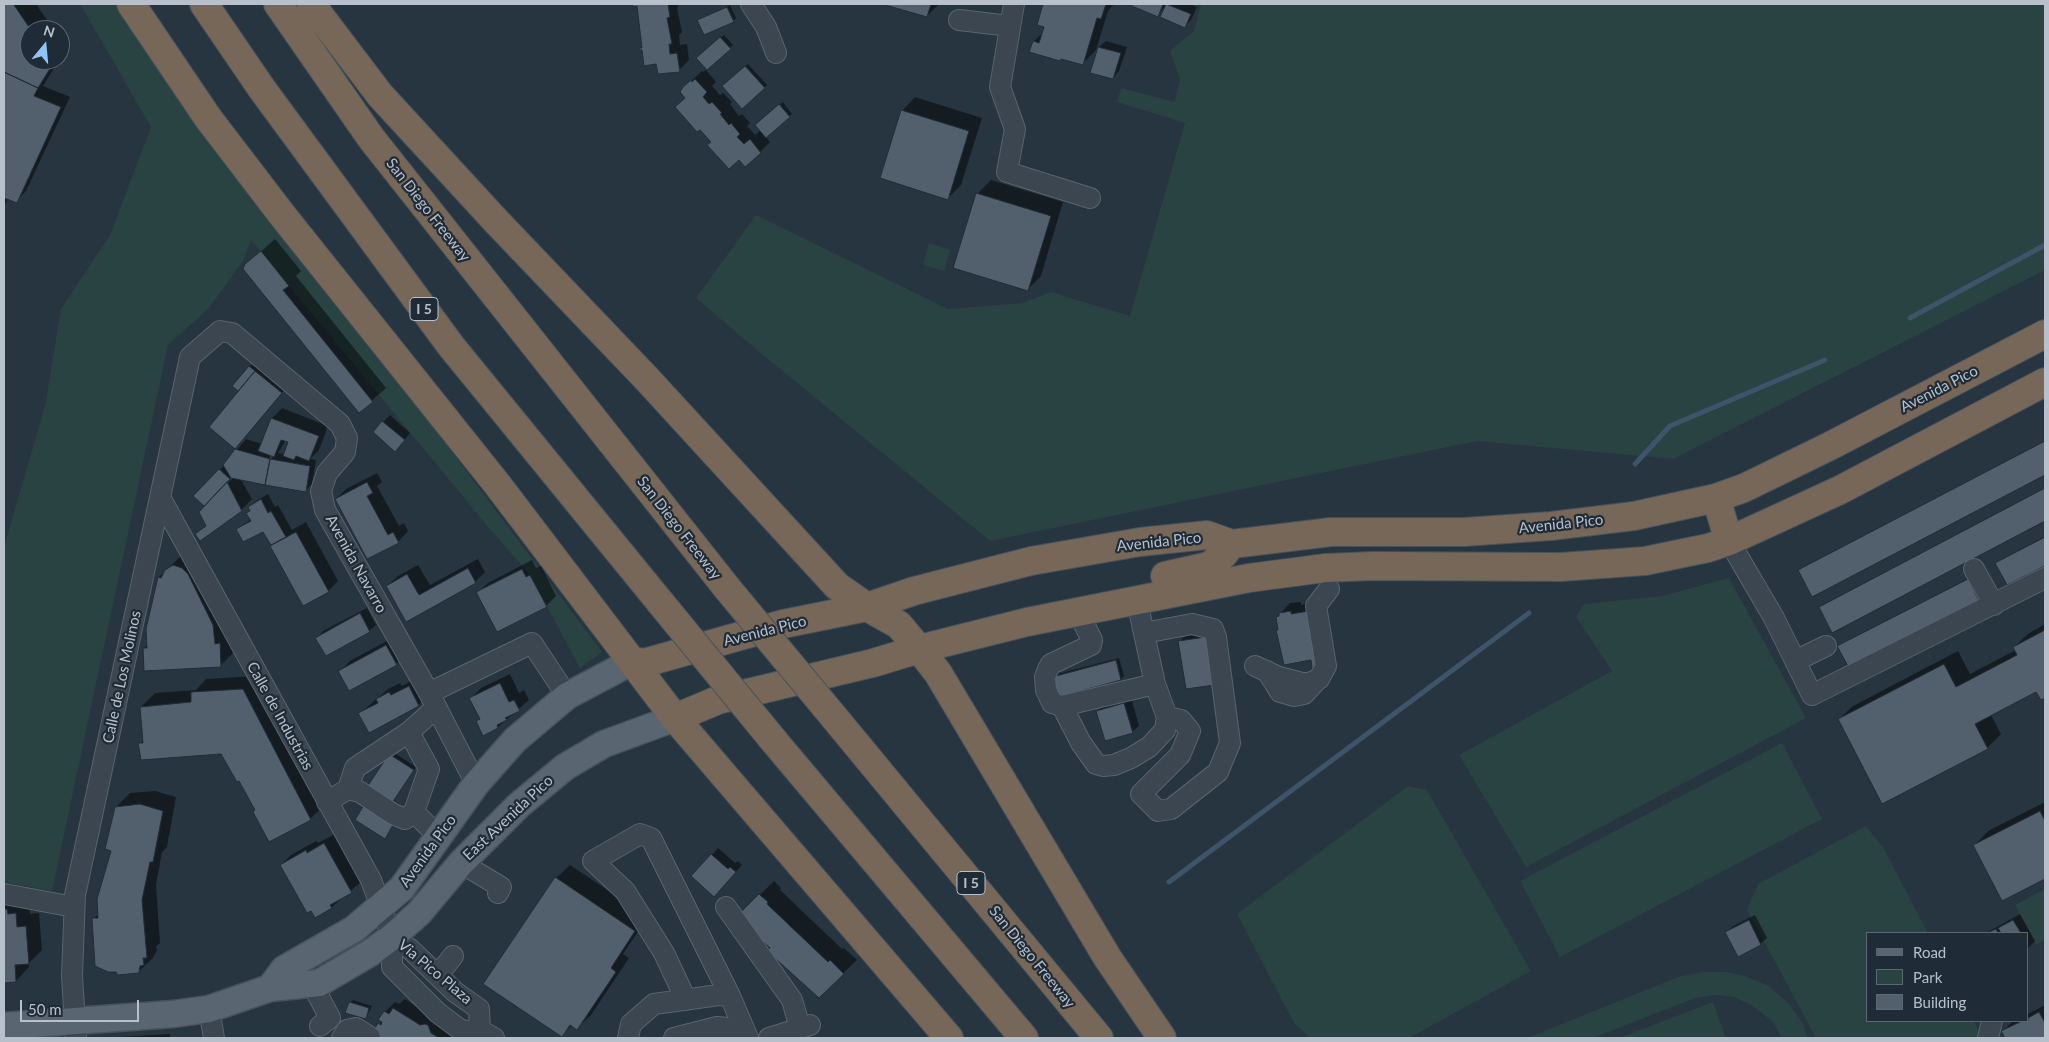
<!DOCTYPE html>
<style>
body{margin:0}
#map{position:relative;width:2049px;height:1042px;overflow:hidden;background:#273541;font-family:Lato,sans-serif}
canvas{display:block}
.frame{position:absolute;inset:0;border:5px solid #b8c1cb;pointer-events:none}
.legend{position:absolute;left:1866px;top:932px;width:162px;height:90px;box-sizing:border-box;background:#1f2b36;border:1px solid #5c6772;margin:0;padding:6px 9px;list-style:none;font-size:15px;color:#b8c1cb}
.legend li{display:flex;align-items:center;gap:10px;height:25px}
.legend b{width:25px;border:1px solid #5c6772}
.north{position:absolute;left:20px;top:20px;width:50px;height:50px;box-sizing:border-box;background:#1f2b36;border:1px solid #5c6772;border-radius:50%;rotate:17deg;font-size:14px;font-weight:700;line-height:20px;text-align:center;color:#b8c1cb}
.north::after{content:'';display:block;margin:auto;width:18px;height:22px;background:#91c3f6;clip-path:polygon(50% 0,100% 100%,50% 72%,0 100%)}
.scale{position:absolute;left:20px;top:1000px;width:119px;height:22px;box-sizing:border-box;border:2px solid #b8c1cb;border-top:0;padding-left:6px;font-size:15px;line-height:18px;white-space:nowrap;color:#b8c1cb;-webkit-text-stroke:4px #1f2b36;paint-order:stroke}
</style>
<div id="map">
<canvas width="2049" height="1042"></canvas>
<div class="frame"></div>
<ul class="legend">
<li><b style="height:6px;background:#596571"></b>Road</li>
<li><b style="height:14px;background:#294242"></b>Park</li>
<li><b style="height:14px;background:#52606e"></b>Building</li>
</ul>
<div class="north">N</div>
<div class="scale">50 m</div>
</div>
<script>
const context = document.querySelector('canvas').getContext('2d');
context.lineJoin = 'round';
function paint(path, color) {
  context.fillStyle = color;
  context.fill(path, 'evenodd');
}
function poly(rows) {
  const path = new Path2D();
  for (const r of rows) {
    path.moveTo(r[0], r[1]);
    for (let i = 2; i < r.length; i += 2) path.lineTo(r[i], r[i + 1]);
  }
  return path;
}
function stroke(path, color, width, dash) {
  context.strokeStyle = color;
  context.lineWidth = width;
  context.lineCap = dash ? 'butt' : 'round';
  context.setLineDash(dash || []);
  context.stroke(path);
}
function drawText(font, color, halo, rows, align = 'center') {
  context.font = font + ' Lato,sans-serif';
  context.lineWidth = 4.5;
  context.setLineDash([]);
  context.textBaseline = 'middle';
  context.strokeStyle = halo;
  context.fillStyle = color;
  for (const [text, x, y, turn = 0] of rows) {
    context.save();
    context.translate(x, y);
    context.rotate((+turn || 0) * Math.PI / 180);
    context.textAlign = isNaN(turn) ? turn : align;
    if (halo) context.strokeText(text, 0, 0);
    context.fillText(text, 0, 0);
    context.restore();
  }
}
paint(poly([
 [80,4,115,4,195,121,446,444,602,652,580,668,530,575,489,528,251,240,243,261,209,308,168,345,52,891,4,882,4,547,45,406,61,309,110,235,151,127],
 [1201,4,2045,4,2045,270,1673,459,1477,441,990,541,757,350,696,298,756,215,948,309,1022,303,1051,292,1130,316,1185,123,1117,102,1121,88,1175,102,1180,79,1170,51,1194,31],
 [929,243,950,250,944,271,923,265],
 [1729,578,1806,718,1526,867,1459,755,1612,671,1576,617,1584,604,1662,596],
 [1782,743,1822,819,1560,957,1520,881],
 [1408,786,1427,790,1531,971,1409,1038,1310,1038,1294,1023,1237,914],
 [1866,826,1884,849,1928,933,1868,933,1868,1021,1974,1021,1981,1035,1978,1038,1816,1038,1747,910,1758,884],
 [2045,889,2045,940,2036,945,2015,905],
 [1701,972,1726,972,1745,976,1769,986,1790,1005,1803,1024,1808,1038,1782,1038,1772,1021,1753,1006,1734,997,1717,995,1695,998,1593,1038,1527,1038,1678,977],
 [1713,1002,1726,1038,1619,1038]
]), '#294242');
paint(poly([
 [4,4,36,4,54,30,30,30,30,60,59,60,43,86,70,97,26,191,16,201,8,198,4,207],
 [634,4,679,4,677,8,682,32,679,35,680,45,687,44,689,60,679,70,638,5,634,6],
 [886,4,939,4,927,16],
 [1044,4,1114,4,1108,11,1096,50,1082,64,1034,41,1044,32,1045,26,1038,24],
 [1135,4,1190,4,1197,7,1191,20,1185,26,1165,7,1157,15,1134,5],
 [730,5,736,18,733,21,699,20],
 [724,35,733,45,707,69,698,58],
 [60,38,66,47,60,58],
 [1106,41,1127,47,1119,71,1113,78,1092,72,1099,47],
 [748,64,767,85,742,107,723,86],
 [706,70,716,82,712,86,720,95,723,93,732,102,730,104,739,116,742,114,750,123,747,126,755,135,761,130,760,122,783,102,792,114,765,136,770,142,760,152,739,158,712,141,686,98,684,88,702,71,703,72],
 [915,97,982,118,961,185,948,198,902,111],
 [991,180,1063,202,1041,276,1027,290,977,194],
 [275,239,301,271,296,276,386,388,360,411,246,265],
 [266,362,291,382,245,437,244,387,233,386,252,364,259,369],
 [282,408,328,426,319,450,310,459,316,460,312,484,305,491,240,478,252,499,241,510,200,539,197,534,206,525,212,500,210,498,220,470,246,439,262,444,272,418],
 [286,440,290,442,285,454,278,453],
 [272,455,275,455,266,464,264,462],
 [231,476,234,477,227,484,225,483],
 [390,415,410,433,402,443,374,432],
 [2045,441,2045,473,1813,595,1803,568],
 [377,473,382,482,377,486,399,526,404,523,408,531,398,542,367,558,336,499,346,489],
 [2045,488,2045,520,1833,631,1820,607,1823,605],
 [268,494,275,507,278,505,292,530,306,522,338,581,328,591,272,545,264,530,238,529,251,519,248,513,251,510,249,507,256,501],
 [2045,536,2045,564,2008,584,1997,563],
 [184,553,234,652,221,665,144,648,148,645,147,629,159,577],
 [478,559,485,572,475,582,406,620,387,586,398,576,418,565,430,585],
 [532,560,536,568,541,566,556,596,546,606,477,593,488,583],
 [1971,577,1981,597,1978,600,1839,646],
 [1301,602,1301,605,1319,602,1328,620,1330,628,1312,658,1277,631,1279,628,1277,617,1280,614,1290,603],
 [367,608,376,625,369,631,317,638,323,631],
 [2045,624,2045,697,2041,699,2037,691,1991,715,2001,734,1987,748,1883,802,1839,719,1853,706,1958,651,1970,674,2016,650,2014,647,2028,634],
 [1216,627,1214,684,1179,642,1190,631],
 [396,636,406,654,396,664,340,671,350,661],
 [1119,658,1124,676,1121,679,1059,696,1054,677,1057,674],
 [510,674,519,693,524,690,529,700,498,727,484,734,477,721,480,718,471,698,481,688],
 [256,676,324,806,310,819,256,810,240,779,222,753,140,744,144,740,141,707,155,693,196,690,206,679],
 [419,677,429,694,419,705,369,732,359,714,388,689,400,683,402,686],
 [1131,697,1139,726,1132,732,1097,711,1104,705],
 [393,752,416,767,395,799,390,755],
 [155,791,176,797,167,847,162,852,156,885,160,943,156,947,157,950,153,958,139,971,94,919,99,913,113,850,116,807,130,793],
 [2045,802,2045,877,2003,899,1975,845,1988,831],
 [335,834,362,881,332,907,316,916,281,865,291,855,316,841,318,843],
 [718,848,735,863,738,861,742,865,720,889,693,876],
 [570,865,648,917,623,954,629,958,591,1015,577,1028,572,1025,562,1035,556,878],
 [774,881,781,888,780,890,842,949,844,948,857,960,819,996,741,914],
 [29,900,30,914,39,913,42,950,29,963,29,967,16,981,4,982,4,902],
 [2020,914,2035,941,2028,948,2028,933,1986,933],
 [1755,915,1767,938,1760,944,1727,932,1733,926],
 [405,999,430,1016,455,1038,370,1038,382,1021,385,1012,395,1002,399,1004],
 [353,1000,372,1006,366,1018,350,1003],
 [2045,1005,2045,1038,2006,1038,2003,1031,2013,1021,2028,1021,2028,1014],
 [170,1034,170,1038,117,1038,118,1037]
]), '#0007');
stroke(poly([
 [1910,318,2045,245],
 [1635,464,1670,426,1825,360],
 [1169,882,1529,613]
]), '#3d5469', 5);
const building = poly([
 [4,4,17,4,14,5,31,30,30,60,52,60,54,62,38,88,4,72,4,4],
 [633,4,668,4,670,17,667,18,672,44,669,44,670,54,677,53,680,72,658,74,656,64,644,66,642,50,640,50,639,48,642,48,637,6,633,7,633,4],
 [882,4,931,4,927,17,882,4],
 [1043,4,1106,4,1101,19,1097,18,1083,65,1061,59,1060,61,1029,52,1033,41,1039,43,1044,27,1037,25,1043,4],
 [1133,4,1163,4,1158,17,1132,6,1133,4],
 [1166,4,1191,14,1185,28,1160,17,1166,4],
 [727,7,734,22,704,35,697,20,727,7],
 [720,37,731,49,707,70,696,58,720,37],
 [1098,47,1121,53,1113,79,1090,73,1098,47],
 [745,66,765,88,742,109,722,86,745,66],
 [4,72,38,88,34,96,61,107,17,203,4,198,4,72],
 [695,79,707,92,703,97,709,104,712,102,722,113,720,114,729,125,731,123,740,134,737,137,744,144,750,139,761,153,745,167,739,160,729,169,707,145,711,142,700,130,697,132,675,107,685,98,680,92,683,87,691,80,692,82,695,79],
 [779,104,790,117,766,138,755,125,779,104],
 [901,110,969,131,948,200,880,178,901,110],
 [976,193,1051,216,1028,291,953,268,976,193],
 [261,251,289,286,283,290,373,402,359,413,243,269,245,264,261,251],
 [249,366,255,371,238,391,232,386,249,366],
 [255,371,282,393,235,449,209,427,255,371],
 [271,418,319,436,309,461,296,456,294,460,283,456,288,442,281,440,274,457,258,451,271,418],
 [382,421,405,440,395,452,373,432,382,421],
 [2045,441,2045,475,1812,597,1798,570,2045,441],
 [235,449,270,459,265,485,231,478,223,465,235,449],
 [270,459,310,466,306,492,265,485,270,459],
 [219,469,230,479,204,506,193,496,219,469],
 [227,482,242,511,200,541,195,534,206,526,199,512,227,482],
 [367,482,373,493,367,496,388,535,393,532,399,543,367,559,335,499,367,482],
 [2045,488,2045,521,1832,633,1819,607,2045,488],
 [261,499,268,513,271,511,286,537,271,545,263,532,243,542,236,529,251,521,246,513,250,511,248,507,261,499],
 [296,532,329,592,303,606,270,546,296,532],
 [2045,537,2045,566,2007,585,1995,563,2045,537],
 [173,565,182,568,188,574,213,625,215,644,220,643,221,667,144,671,143,648,147,648,146,629,158,577,161,578,165,570,173,565],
 [468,568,476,583,406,622,386,586,407,574,419,595,468,568],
 [522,569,526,577,530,575,547,607,497,632,476,592,522,569],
 [1968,579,1979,601,1849,668,1837,646,1968,579],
 [1291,611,1291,614,1309,611,1318,667,1312,668,1311,660,1284,665,1276,630,1278,630,1276,617,1279,616,1279,613,1291,611],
 [360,613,370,632,326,656,315,638,360,613],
 [2045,630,2045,698,2041,700,2036,692,1975,724,1988,749,1882,804,1838,719,1944,664,1956,687,2017,655,2013,647,2045,630],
 [1206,637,1214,685,1186,689,1178,641,1206,637],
 [386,645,397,665,349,691,338,671,386,645],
 [1116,660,1121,680,1058,697,1052,677,1116,660],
 [500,683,509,702,514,700,520,711,505,718,507,720,497,725,498,728,483,736,476,721,480,719,469,698,500,683],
 [409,686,419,706,369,733,358,713,378,703,376,699,389,692,391,695,409,686],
 [243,689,311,820,269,842,253,812,255,810,239,781,237,782,221,754,141,760,138,743,143,743,140,707,191,702,191,692,243,689],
 [1124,703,1133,733,1105,741,1096,711,1124,703],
 [389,754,414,770,392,803,367,787,389,754],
 [140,804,163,811,153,862,150,862,142,900,147,958,143,958,144,965,140,966,139,973,118,975,116,972,108,972,95,966,92,918,98,918,97,899,111,851,105,849,115,807,140,804],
 [364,805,394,823,385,839,355,820,364,805],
 [2040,811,2045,821,2045,879,2002,901,1973,845,2040,811],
 [324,843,352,893,330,905,332,908,315,918,311,911,307,913,280,865,306,850,307,853,324,843],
 [711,854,728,869,730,867,736,872,714,897,691,876,711,854],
 [555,877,635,931,611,968,616,972,577,1030,570,1025,562,1037,483,984,555,877],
 [759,894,768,902,767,904,828,962,830,960,844,974,819,998,767,951,770,948,745,925,739,914,759,894],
 [4,909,7,909,8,914,16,913,17,927,26,926,29,964,15,965,16,982,4,983,4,909],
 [1749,920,1761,945,1738,957,1725,932,1749,920],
 [2013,920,2021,933,2001,933,1998,928,2013,920],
 [1996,929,1998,933,1987,933,1996,929],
 [349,1002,369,1008,366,1019,345,1013,349,1002],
 [393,1008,420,1025,425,1024,428,1025,431,1033,439,1038,369,1038,378,1023,381,1025,382,1022,378,1020,384,1011,389,1014,393,1008],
 [2039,1012,2045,1023,2045,1038,2005,1038,2001,1031,2022,1021,2028,1021,2028,1018,2039,1012]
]);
paint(building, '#52606e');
stroke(building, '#212d38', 1);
const minor = poly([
 [751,4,766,27,776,53],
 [1014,4,1000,87,1015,129,1007,172,1090,198],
 [959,20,1010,26],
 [161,499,371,880,392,937,392,967,438,1013,462,1031,480,1030,494,1038],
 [1729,541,1774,618,1812,695,2045,578],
 [1974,569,1994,605],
 [1078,612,1092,640,1091,645,1051,664,1048,669,1045,677,1046,690,1052,703,1062,706,1155,684],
 [1144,633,1192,624,1213,629,1216,637,1230,743,1218,772,1171,809,1158,811,1141,794,1180,755,1190,731,1181,720,1167,717],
 [1795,661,1826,646],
 [1255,666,1279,677,1302,683,1309,683,1319,679,1326,666,1316,606,1329,589],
 [1267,671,1280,692,1294,696,1304,694,1317,680],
 [429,693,532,643,567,696],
 [1062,706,1081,743,1096,764,1103,766,1114,765,1131,758,1149,747,1165,730,1167,717,1155,684,1137,601],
 [409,732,429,769,414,812],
 [348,789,355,768,409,732,436,708],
 [327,802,348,789,360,792,393,814,405,819,414,812,439,837],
 [461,863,501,887,498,893],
 [4,894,74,907],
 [726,907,792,1000,800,1028],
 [392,937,410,949,455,992,479,1009,480,1030],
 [438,975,453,956],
 [312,984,330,1018,320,1026],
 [686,1000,664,953,625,891,593,861,640,834,651,838,730,996],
 [209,1009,214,1038],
 [76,1038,72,976,75,895,190,357,220,331,232,333,340,424,347,438,345,452,327,473,321,491,325,510,429,693,476,784],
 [342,1038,347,1030,356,1028,370,1037],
 [628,1038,631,1024,654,1004,719,995,730,996,748,1038],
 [674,1038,717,1027,727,1028,733,1038],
 [769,1038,810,1025],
 [1988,1038,1992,1021]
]);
const major = poly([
 [270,988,284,969,354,929,402,888,476,784,515,740,567,696,633,661],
 [4,1026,173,1014,209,1009,270,988,319,983,370,953,392,937,419,913,461,863,519,805,565,767,604,744,675,718]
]);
const highway = poly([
 [131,4,208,118,283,216,497,484,675,718,949,1038],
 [204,4,262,89,451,346,660,602],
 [278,4,371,138,727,588],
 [311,4,380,95,496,221,647,379,837,586,867,607,899,625,919,649,938,673,1107,957,1162,1038],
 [1716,498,1729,541],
 [1165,576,1209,566,1223,555,1232,544],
 [633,661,644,663,783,624,867,607,914,591,1031,561,1140,542,1207,535,1232,544,1331,532,1464,532,1551,526,1634,516,1716,498,1744,488,1830,446,2045,334],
 [675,718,718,700,873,663,919,649,1027,622,1249,578,1325,568,1373,566,1561,567,1645,561,1708,548,1729,541,1840,490,2045,382],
 [843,728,1099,1038],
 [774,741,1024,1038]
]);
stroke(minor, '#59646e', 22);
stroke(major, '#48525d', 29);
stroke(highway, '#45515b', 30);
stroke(minor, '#3b4651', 20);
stroke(major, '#596571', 26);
stroke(highway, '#766758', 28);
const highwayBridge = poly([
 [727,588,843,728],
 [660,602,774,741]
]);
stroke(highwayBridge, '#45515b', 30, []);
stroke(highwayBridge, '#766758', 28);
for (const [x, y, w] of [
 [424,309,28],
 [971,883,28]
]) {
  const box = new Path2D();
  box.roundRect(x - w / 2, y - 11.5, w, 23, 4);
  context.fillStyle = '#1f2b36';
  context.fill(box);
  stroke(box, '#b8c1cb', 1);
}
drawText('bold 14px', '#b8c1cb', null, [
 ["I 5",424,309],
 ["I 5",971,883]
]);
drawText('15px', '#b8c1cb', '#1f2b36', [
 ["San Diego Freeway",428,210,52],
 ["Avenida Pico",1939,389,-27],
 ["Avenida Pico",1561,524,-6],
 ["San Diego Freeway",679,528,52],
 ["Avenida Pico",1159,542,-6],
 ["Avenida Navarro",356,564,61],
 ["Avenida Pico",765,631,-14],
 ["Calle de Los Molinos",122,677,-78],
 ["Calle de Industrias",280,716,61],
 ["East Avenida Pico",508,818,-43],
 ["Avenida Pico",428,851,-54],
 ["San Diego Freeway",1032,957,51],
 ["Via Pico Plaza",435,972,40]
]);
</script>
